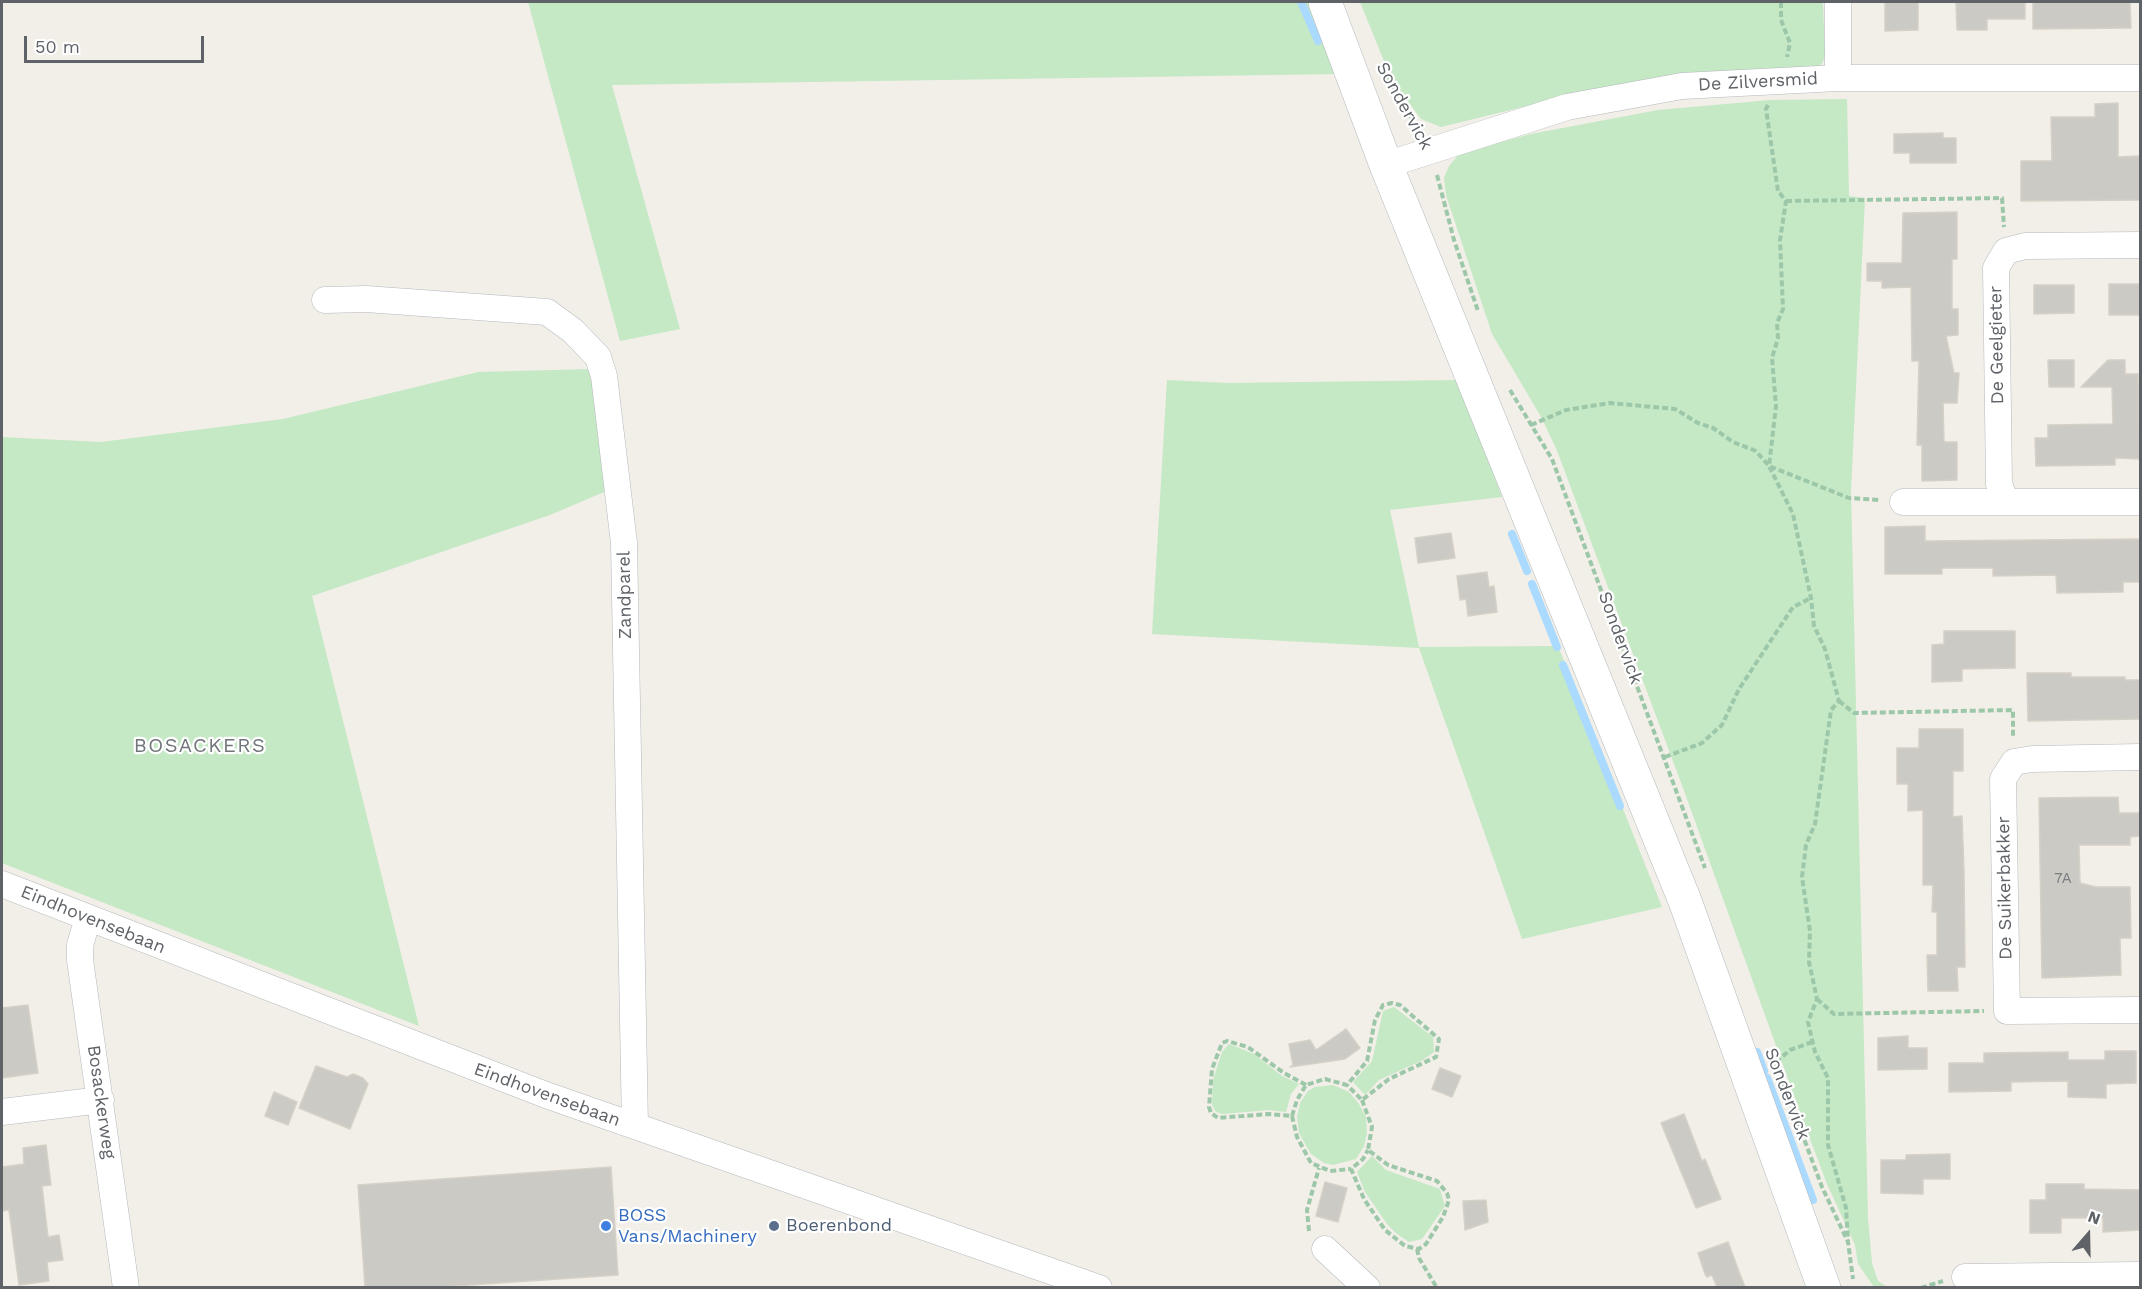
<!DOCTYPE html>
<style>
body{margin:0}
#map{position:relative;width:2142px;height:1289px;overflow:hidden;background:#f1efe8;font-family:"Work Sans",sans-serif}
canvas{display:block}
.frame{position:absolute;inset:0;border:3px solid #5f6368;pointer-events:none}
.north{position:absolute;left:2058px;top:1205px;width:60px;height:60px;-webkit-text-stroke:4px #fff;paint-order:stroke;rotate:20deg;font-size:16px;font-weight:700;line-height:24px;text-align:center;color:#5f6368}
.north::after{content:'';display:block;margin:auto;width:21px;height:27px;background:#5f6368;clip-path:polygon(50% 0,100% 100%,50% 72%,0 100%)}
.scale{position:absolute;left:24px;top:36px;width:180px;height:27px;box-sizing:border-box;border:3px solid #5f6368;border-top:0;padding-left:8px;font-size:18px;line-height:21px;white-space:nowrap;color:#5f6368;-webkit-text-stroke:4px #fff;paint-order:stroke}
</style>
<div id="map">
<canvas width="2142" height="1289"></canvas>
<div class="frame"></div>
<div class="north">N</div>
<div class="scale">50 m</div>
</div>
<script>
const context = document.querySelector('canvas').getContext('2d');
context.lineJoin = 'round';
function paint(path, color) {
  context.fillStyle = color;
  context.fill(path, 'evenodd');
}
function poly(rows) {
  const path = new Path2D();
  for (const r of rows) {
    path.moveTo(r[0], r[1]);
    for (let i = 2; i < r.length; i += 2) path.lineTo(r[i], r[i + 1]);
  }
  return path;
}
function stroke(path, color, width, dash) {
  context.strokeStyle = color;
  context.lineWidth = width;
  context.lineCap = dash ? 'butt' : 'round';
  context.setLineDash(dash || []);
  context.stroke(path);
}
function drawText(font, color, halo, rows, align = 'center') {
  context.font = font + ' "Work Sans",sans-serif';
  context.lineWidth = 4.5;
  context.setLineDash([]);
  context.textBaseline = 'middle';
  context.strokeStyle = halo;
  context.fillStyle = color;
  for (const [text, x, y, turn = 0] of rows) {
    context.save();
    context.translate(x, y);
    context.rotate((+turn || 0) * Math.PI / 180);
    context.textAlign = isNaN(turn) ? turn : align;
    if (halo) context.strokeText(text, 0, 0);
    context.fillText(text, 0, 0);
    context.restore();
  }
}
paint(poly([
 [528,2,1311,2,1340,74,612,85,680,329,620,341],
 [1360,2,1823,2,1825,56,1822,64,1810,70,1547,101,1441,127,1421,119,1398,88,1384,61],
 [1847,99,1849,196,1865,198,1851,491,1868,1218,1872,1263,1878,1281,1887,1287,1874,1287,1858,1264,1855,1245,1827,1184,1801,1115,1683,788,1556,448,1540,415,1492,334,1446,195,1444,178,1449,166,1460,153,1531,134,1658,110,1770,100],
 [591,369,607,486,604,492,550,515,312,596,419,1026,2,863,2,437,101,442,283,419,478,372],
 [1167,380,1227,383,1458,380,1502,497,1390,510,1419,647,1558,646,1662,907,1522,939,1419,648,1152,634],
 [1394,1007,1433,1037,1434,1052,1423,1060,1379,1080,1365,1095,1353,1082,1372,1061,1383,1011],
 [1229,1044,1254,1054,1282,1076,1299,1084,1291,1094,1286,1112,1269,1110,1223,1114,1216,1112,1212,1105,1213,1080,1222,1052],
 [1333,1085,1349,1092,1359,1104,1366,1117,1367,1133,1364,1146,1356,1159,1333,1165,1324,1163,1311,1154,1299,1133,1297,1117,1300,1103,1308,1091,1315,1087],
 [1372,1156,1386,1170,1440,1189,1445,1206,1422,1239,1409,1242,1397,1234,1387,1224,1365,1192,1357,1172]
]), '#c5e8c5');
stroke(poly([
 [1301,2,1318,41],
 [1512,534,1527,571],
 [1532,584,1557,647],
 [1563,665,1620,806],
 [1757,1052,1764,1071],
 [1767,1078,1813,1200]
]), '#aadaff', 8);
const building = poly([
 [1885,2,1918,2,1918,30,1885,31,1885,2],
 [1956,2,2025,2,2025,19,1987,19,1987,30,1957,30,1956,2],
 [2033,2,2130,2,2131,28,2033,29,2033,2],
 [2118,103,2118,157,2140,156,2140,200,2021,201,2021,161,2052,161,2051,117,2095,117,2095,104,2118,103],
 [1943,133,1943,138,1956,138,1956,163,1910,163,1910,153,1894,153,1894,134,1943,133],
 [1957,212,1957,259,1952,259,1952,309,1958,309,1958,335,1946,336,1954,373,1959,373,1957,403,1943,403,1944,442,1957,442,1957,480,1922,481,1922,445,1917,445,1919,361,1912,361,1911,287,1882,288,1882,281,1867,281,1867,263,1902,263,1903,213,1957,212],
 [2109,284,2140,284,2140,315,2109,315,2109,284],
 [2034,285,2074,285,2074,313,2034,314,2034,285],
 [2048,360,2074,360,2074,387,2049,387,2048,360],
 [2108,360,2125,360,2125,374,2138,374,2140,459,2115,458,2115,465,2036,466,2035,438,2048,438,2048,425,2113,424,2112,387,2081,387,2108,360],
 [1925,526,1925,541,2140,539,2140,582,2123,582,2123,592,2057,593,2056,575,1993,576,1993,568,1942,568,1942,574,1885,574,1885,527,1925,526],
 [1451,533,1455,558,1418,563,1415,538,1451,533],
 [1487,572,1489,587,1494,586,1497,612,1468,616,1466,599,1460,600,1457,576,1487,572],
 [1944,631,2015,631,2015,668,1962,669,1962,681,1932,682,1932,645,1944,644,1944,631],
 [2027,673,2071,673,2071,677,2125,677,2125,680,2140,680,2140,719,2028,721,2027,673],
 [1919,729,1963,729,1963,771,1953,771,1953,817,1962,816,1964,871,1965,967,1957,967,1958,991,1928,991,1927,955,1937,955,1937,912,1932,912,1933,885,1923,885,1923,810,1908,811,1908,784,1897,784,1897,748,1919,748,1919,729],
 [2118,797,2119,813,2140,813,2140,836,2130,837,2130,845,2079,845,2080,883,2096,887,2130,887,2131,938,2120,938,2121,975,2042,978,2039,798,2118,797],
 [28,1005,38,1073,2,1078,2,1008,28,1005],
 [1346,1029,1360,1048,1345,1059,1290,1067,1293,1065,1289,1044,1310,1040,1316,1050,1346,1029],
 [1908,1036,1908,1048,1927,1048,1927,1069,1878,1070,1878,1038,1908,1036],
 [2105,1051,2136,1051,2136,1083,2106,1084,2106,1098,2068,1097,2068,1081,2011,1082,2011,1091,1949,1092,1949,1063,1984,1063,1984,1053,2068,1052,2068,1060,2105,1060,2105,1051],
 [316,1066,347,1077,353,1074,363,1078,368,1084,350,1129,299,1108,316,1066],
 [1440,1068,1461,1076,1452,1097,1432,1089,1440,1068],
 [274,1092,297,1102,288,1125,265,1116,274,1092],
 [1684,1114,1702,1161,1705,1159,1721,1199,1696,1208,1661,1123,1684,1114],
 [46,1145,51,1185,42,1186,48,1237,59,1235,63,1260,47,1262,49,1281,19,1285,9,1210,2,1211,2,1167,24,1164,23,1148,46,1145],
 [1950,1154,1950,1179,1923,1179,1923,1194,1881,1193,1881,1160,1906,1160,1906,1155,1950,1154],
 [611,1167,618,1275,440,1287,365,1287,358,1185,611,1167],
 [1325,1182,1347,1188,1338,1222,1316,1216,1325,1182],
 [2046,1184,2084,1184,2084,1189,2140,1190,2140,1230,2103,1232,2103,1218,2061,1218,2061,1233,2030,1233,2030,1200,2046,1200,2046,1184],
 [1486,1200,1488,1222,1465,1230,1463,1201,1486,1200],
 [1728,1242,1738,1269,1745,1287,1717,1287,1712,1275,1707,1277,1705,1274,1698,1253,1728,1242]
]);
paint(building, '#cccac5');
stroke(building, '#d6d1c6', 1.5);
const street = poly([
 [1838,2,1838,78],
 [1386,165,1567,107,1682,86,1838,78,2140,78],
 [325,300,366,299,547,312,573,331,598,357,604,376,624,543,635,1126],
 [1903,502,2140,502],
 [2006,502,1999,484,1996,268,2006,251,2025,246,2140,245],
 [2140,757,2032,759,2014,762,2003,779,2007,1011,2140,1010],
 [2,884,546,1095,1099,1288],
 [88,918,80,945,80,960,126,1288],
 [2,1112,101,1100],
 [1325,1249,1367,1288],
 [1965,1277,2140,1275]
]);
const secondary = poly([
 [1325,2,1386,165,1685,901,1824,1288]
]);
stroke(street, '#b5b8bc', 27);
stroke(secondary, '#b6babf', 34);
stroke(poly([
 [1781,2,1781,20,1790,43,1787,57],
 [1382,69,1418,129],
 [1768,105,1766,109,1778,191,1786,201,1780,240,1783,309,1777,323,1778,338,1772,358,1776,406,1769,466,1793,514,1811,598,1814,626,1825,649,1839,701,1831,710,1815,824,1806,845,1802,877,1810,931,1809,962,1817,999,1808,1022,1815,1052,1828,1078,1828,1145,1846,1208,1848,1241],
 [1437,175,1454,240,1478,311],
 [1786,201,2002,198,2004,227],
 [1510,390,1552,459,1705,868],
 [1531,425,1566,410,1610,403,1675,409,1698,423,1713,428,1733,442,1756,451,1769,466,1849,498,1880,500],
 [1839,701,1854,713,2013,710,2013,738],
 [1665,757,1702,743,1722,725,1739,689,1793,607,1811,598],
 [1817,999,1834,1014,1984,1011],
 [1773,1056,1822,1187,1848,1242,1853,1279],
 [1776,1062,1790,1050,1812,1042],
 [1306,1085,1284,1073,1248,1047,1227,1041,1222,1043,1212,1069,1209,1107,1211,1113,1218,1118,1268,1114,1292,1116,1297,1100,1306,1085,1325,1079,1347,1085,1367,1061,1375,1020,1383,1005,1392,1003,1400,1005,1439,1039,1436,1057,1389,1079,1362,1100,1347,1085],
 [1362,1100,1372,1127,1368,1150,1388,1165,1437,1181,1447,1193,1449,1200,1443,1217,1426,1244,1419,1249,1405,1246,1385,1230,1364,1199,1351,1169,1363,1159,1368,1150],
 [1292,1116,1297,1137,1311,1163,1330,1171,1351,1169],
 [1309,1231,1307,1210,1319,1168],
 [1417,1249,1419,1258,1437,1288],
 [1921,1288,1943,1281]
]), '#9cc7a9', 4, [6, 3]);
stroke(street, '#fff', 26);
stroke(secondary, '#fff', 33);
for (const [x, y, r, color] of [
 [606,1226,6,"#3f7fe0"],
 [774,1226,6,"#5c6f8a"]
]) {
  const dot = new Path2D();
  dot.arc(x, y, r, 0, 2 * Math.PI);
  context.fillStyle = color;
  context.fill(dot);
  stroke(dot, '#fff', 2);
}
drawText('15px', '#7a7d7f', null, [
 ["7A",2063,879]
]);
drawText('18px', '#5f6368', '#fff', [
 ["De Zilversmid",1758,82,-3],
 ["Sondervick",1404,106,61],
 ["De Geelgieter",1997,345,-91],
 ["Zandparel",625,595,-91],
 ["Sondervick",1620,638,70],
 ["De Suikerbakker",2005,888,-91],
 ["Eindhovensebaan",93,920,22],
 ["Sondervick",1787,1094,69],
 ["Eindhovensebaan",547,1095,20],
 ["Bosackerweg",101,1102,82]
]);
drawText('18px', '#366cbe', '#fff', [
 ["BOSS",618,1216],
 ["Vans/Machinery",618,1237]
], 'left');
drawText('18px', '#4e5e75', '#fff', [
 ["Boerenbond",786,1226]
], 'left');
context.letterSpacing = '1.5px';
drawText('20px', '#70757a', '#fff', [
 ["BOSACKERS",200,746]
]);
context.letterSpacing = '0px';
</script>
